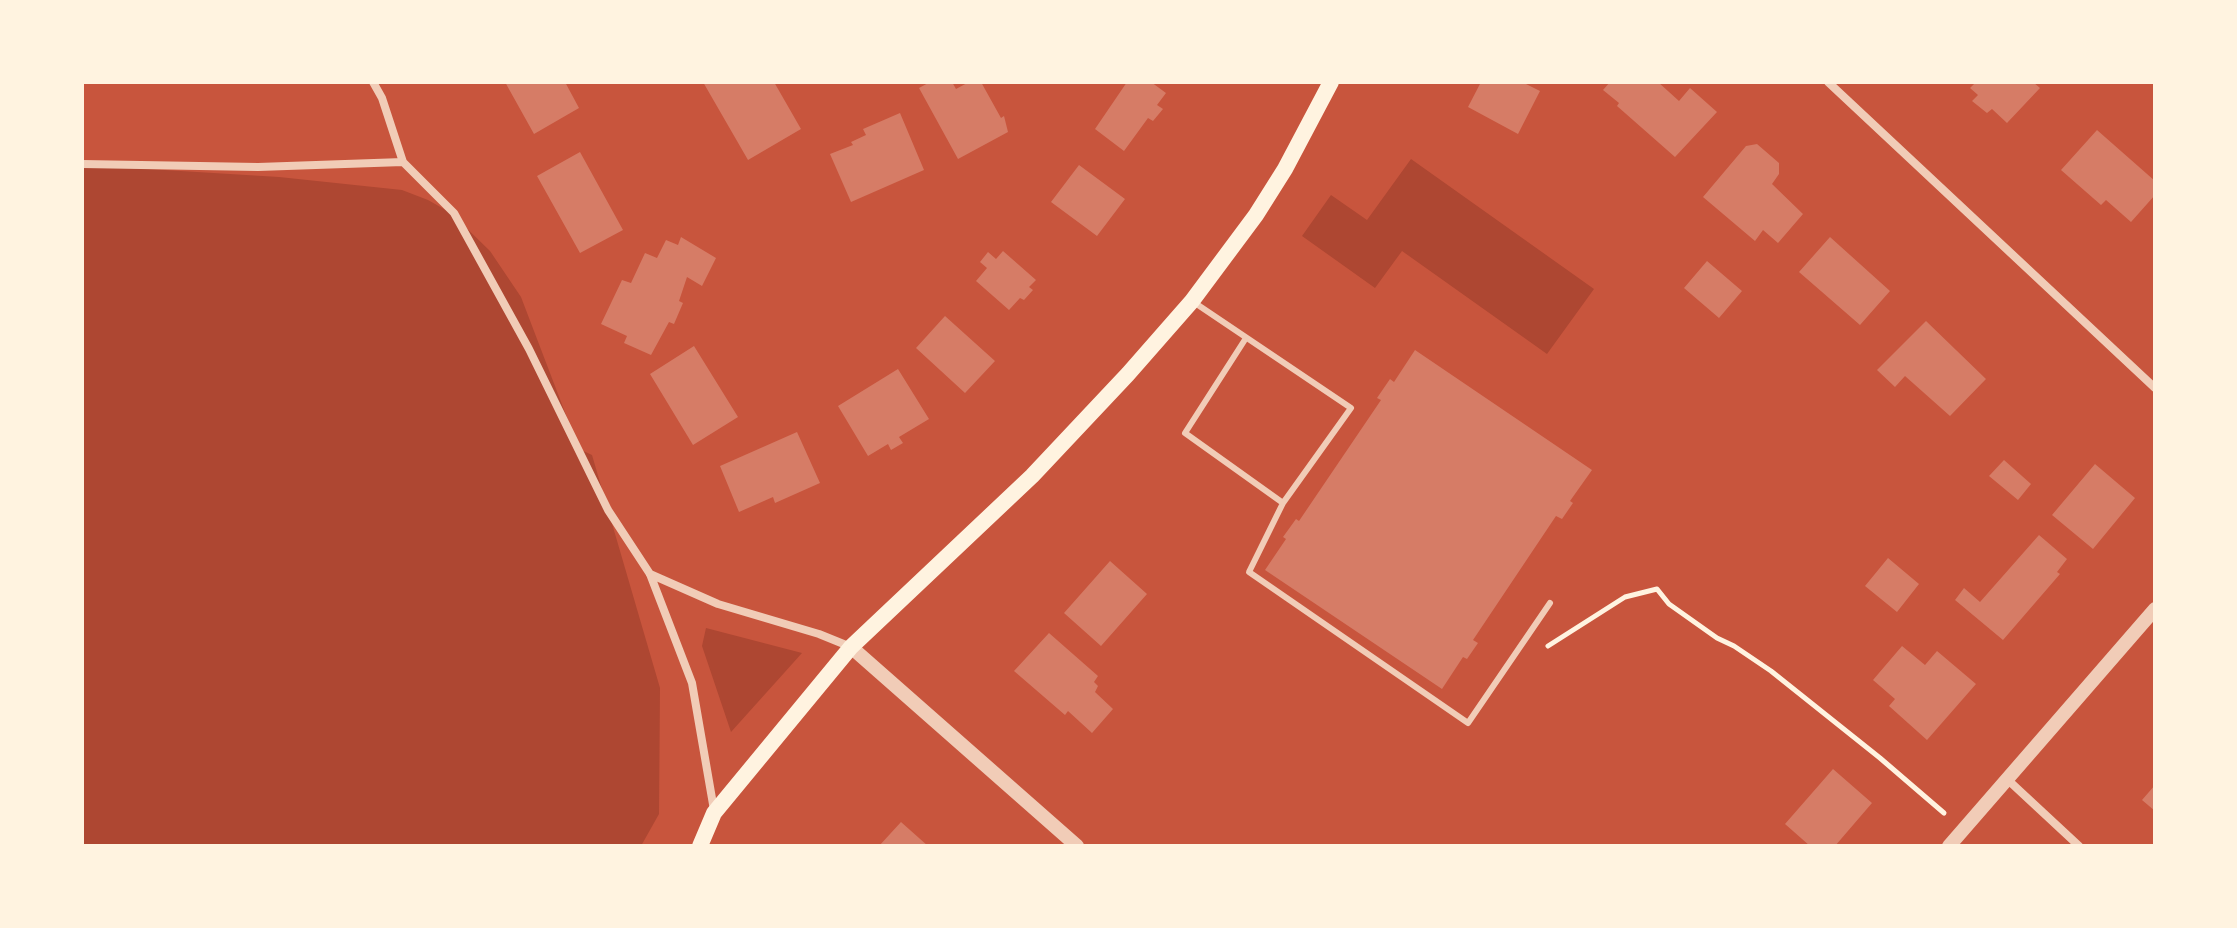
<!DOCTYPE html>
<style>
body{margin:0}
#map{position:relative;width:2237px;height:928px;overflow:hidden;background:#c8553d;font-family:Raleway,sans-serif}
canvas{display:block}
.frame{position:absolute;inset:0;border:84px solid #fff3e0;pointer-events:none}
</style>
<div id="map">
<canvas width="2237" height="928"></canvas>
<div class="frame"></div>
</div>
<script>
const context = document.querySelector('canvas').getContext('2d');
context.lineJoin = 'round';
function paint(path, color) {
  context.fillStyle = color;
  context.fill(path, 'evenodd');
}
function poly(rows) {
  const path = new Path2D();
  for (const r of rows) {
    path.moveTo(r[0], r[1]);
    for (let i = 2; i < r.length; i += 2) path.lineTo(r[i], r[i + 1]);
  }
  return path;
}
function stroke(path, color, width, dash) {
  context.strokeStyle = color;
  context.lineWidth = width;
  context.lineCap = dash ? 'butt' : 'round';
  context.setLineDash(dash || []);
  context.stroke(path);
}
paint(poly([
 [1411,159,1594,289,1547,354,1402,251,1375,288,1302,236,1331,195,1367,220],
 [82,165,279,177,402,190,428,200,451,213,490,251,521,297,579,449,592,455,660,688,659,814,641,846,82,846],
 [706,628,802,653,731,732,702,646]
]), '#ae4732');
paint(poly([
 [505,82,565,82,579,108,534,134],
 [703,82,774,82,801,129,748,160],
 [930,82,952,82,956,89,969,82,981,82,1001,118,1004,116,1008,132,958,159,919,88],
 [1127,82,1151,82,1166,93,1157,105,1163,109,1153,121,1148,118,1124,151,1095,129],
 [1481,82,1491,84,1492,82,1522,82,1540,91,1518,134,1468,107],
 [1610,82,1658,82,1679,101,1690,88,1717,112,1675,157,1617,106,1619,103,1603,90],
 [1976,82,2033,82,2040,88,2007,123,1992,109,1987,113,1972,101,1978,95,1970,88],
 [900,113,924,170,851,202,830,154,853,145,851,142,866,135,863,129],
 [2097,130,2155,181,2155,195,2131,222,2106,200,2101,205,2061,170],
 [1757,144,1779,163,1779,174,1772,184,1803,214,1778,243,1763,230,1755,241,1703,197,1746,146],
 [580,152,623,230,580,253,537,176],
 [1079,165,1125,199,1097,236,1051,202],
 [681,237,716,258,702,286,687,277,679,301,683,303,674,324,669,322,651,355,624,343,627,336,601,324,622,280,631,283,645,253,657,258,666,240,678,245],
 [1830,237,1890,291,1860,325,1799,272],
 [1003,251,1036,280,1029,287,1033,290,1024,300,1020,298,1009,310,976,281,987,268,980,262,988,252,996,259],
 [1707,261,1742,291,1719,318,1684,288],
 [945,316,995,361,965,393,916,348],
 [1926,321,1986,379,1950,416,1905,376,1895,387,1877,370],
 [694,346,738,417,693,445,650,374],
 [1415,350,1592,470,1570,501,1573,503,1562,519,1556,516,1473,640,1478,643,1467,659,1463,657,1442,689,1265,570,1286,539,1283,537,1296,519,1299,521,1381,400,1377,398,1390,379,1394,382],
 [898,369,929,419,899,437,903,443,891,450,888,444,868,456,838,406],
 [797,432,820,483,775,503,773,497,739,512,720,466],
 [2004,460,2031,484,2018,500,1989,476],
 [2095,464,2135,498,2093,549,2052,515],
 [2039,535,2067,559,2057,572,2060,574,2003,640,1955,600,1964,588,1980,602],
 [1888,558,1919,584,1897,612,1865,586],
 [1110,561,1147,594,1101,646,1064,613],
 [1049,633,1098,676,1094,682,1098,686,1095,692,1113,709,1092,733,1068,711,1065,715,1014,671],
 [1902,646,1925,665,1937,651,1976,684,1927,740,1889,706,1895,699,1873,680],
 [1833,769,1872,803,1835,846,1810,846,1785,824],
 [2155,785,2155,811,2142,800],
 [901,822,928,846,879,846]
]), '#d67c66');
stroke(poly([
 [1548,646,1625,597,1657,589,1669,604,1717,638,1734,646,1771,671,1880,758,1944,813]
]), '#fff3e0', 5);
stroke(poly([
 [1195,303,1351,408,1283,503],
 [1246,338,1185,433,1283,503,1249,572,1468,723,1550,603]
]), '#f1ccb7', 6);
stroke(poly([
 [373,82,382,98,403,162,454,213,529,349,608,510,650,574,692,683,714,810],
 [1828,82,2155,388],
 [82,164,258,167,403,162],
 [650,574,718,604,819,634,851,647],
 [2008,780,2079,846]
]), '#f1ccb7', 8);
stroke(poly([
 [851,647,1077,846],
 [1949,846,2155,609]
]), '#f1ccb7', 14);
stroke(poly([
 [700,846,714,813,851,647,1032,476,1128,374,1192,301,1256,215,1285,169,1331,82]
]), '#fff3e0', 16);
</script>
